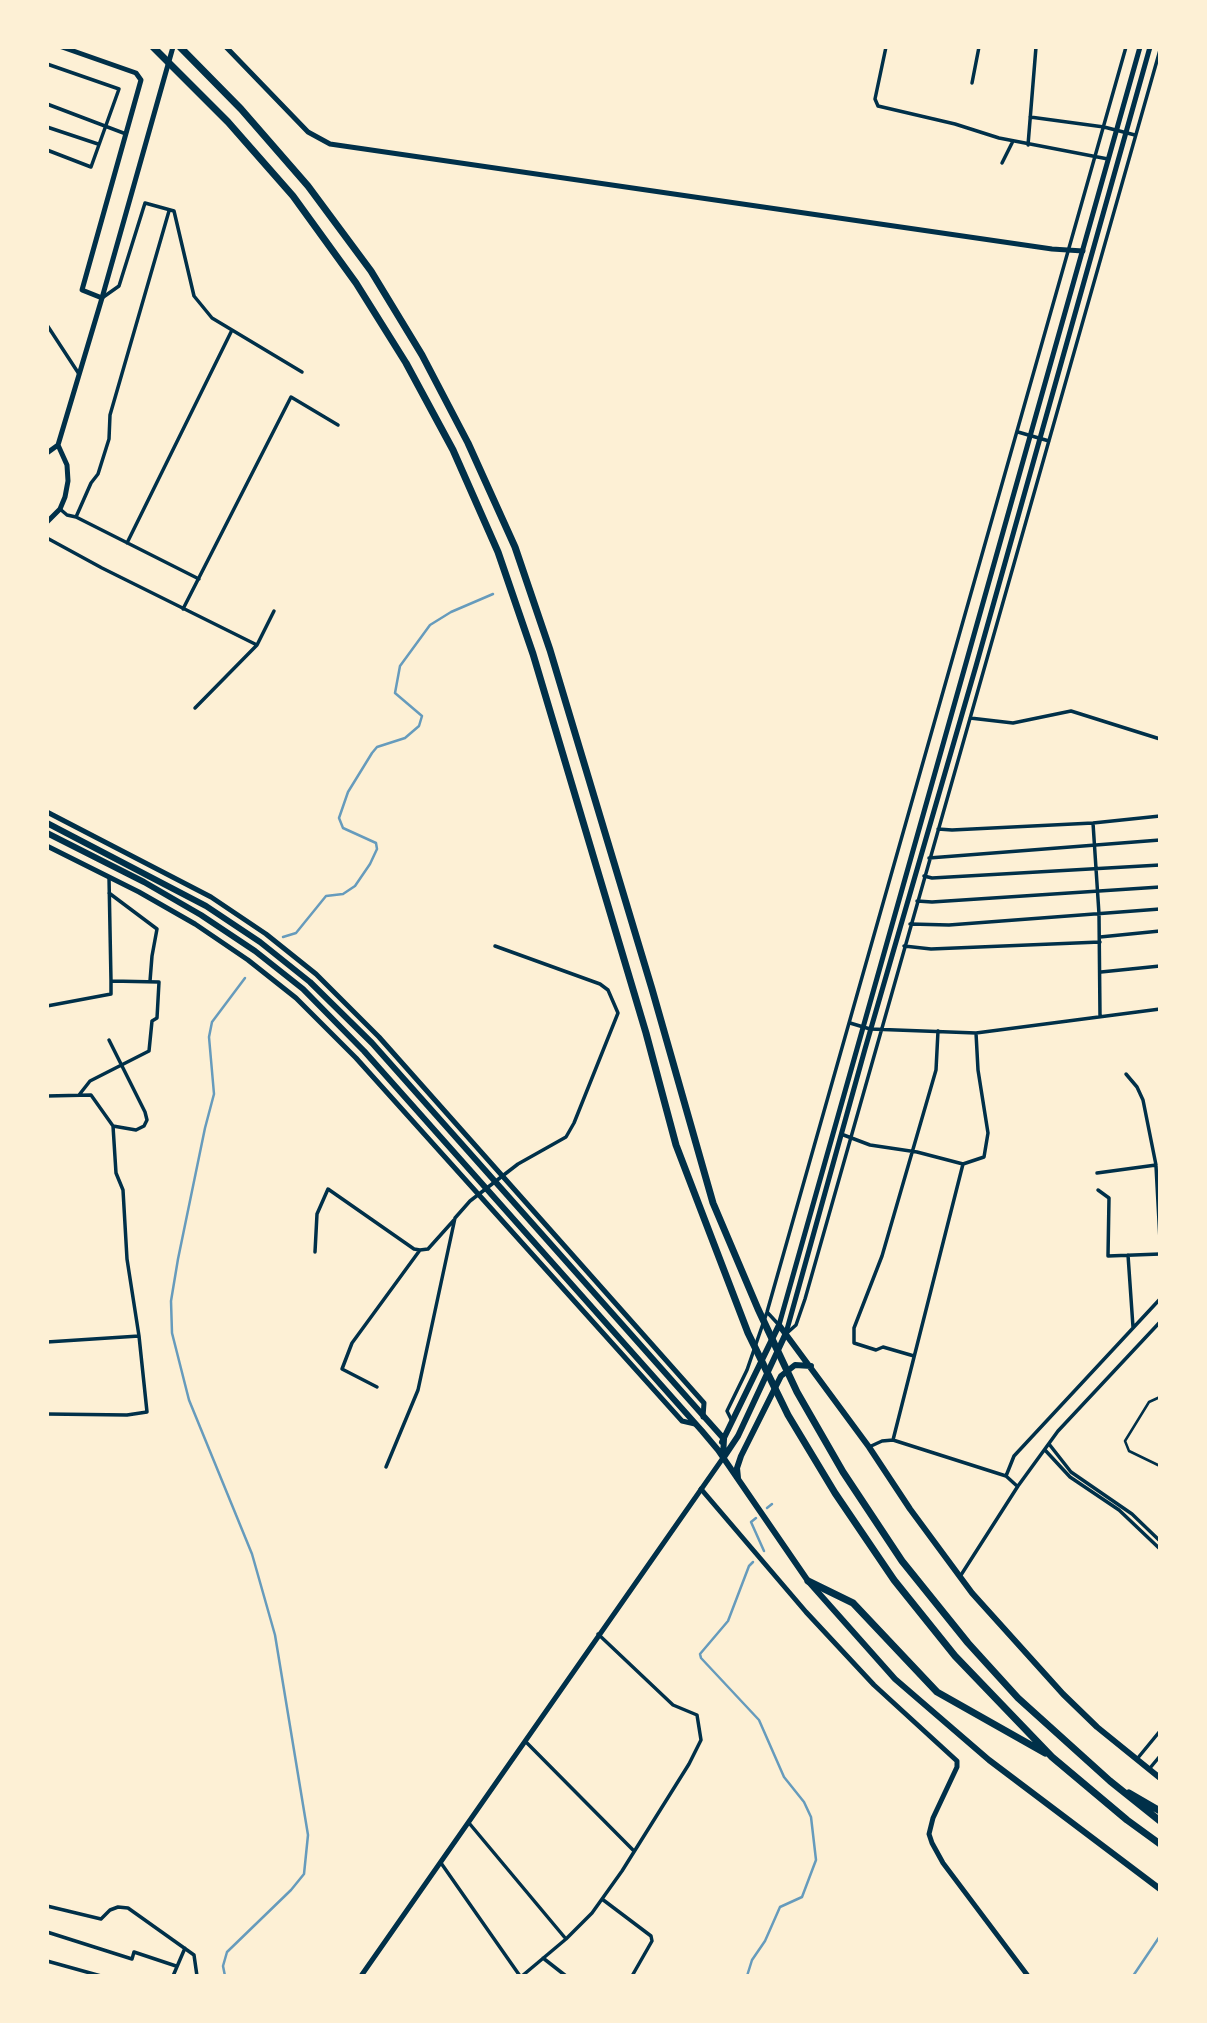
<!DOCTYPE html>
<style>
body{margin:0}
#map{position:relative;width:1207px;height:2023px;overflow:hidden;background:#fdf0d5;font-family:Jost,sans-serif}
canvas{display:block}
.frame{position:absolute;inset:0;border:49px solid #fdf0d5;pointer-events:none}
</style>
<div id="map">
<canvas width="1207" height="2023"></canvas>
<div class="frame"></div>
</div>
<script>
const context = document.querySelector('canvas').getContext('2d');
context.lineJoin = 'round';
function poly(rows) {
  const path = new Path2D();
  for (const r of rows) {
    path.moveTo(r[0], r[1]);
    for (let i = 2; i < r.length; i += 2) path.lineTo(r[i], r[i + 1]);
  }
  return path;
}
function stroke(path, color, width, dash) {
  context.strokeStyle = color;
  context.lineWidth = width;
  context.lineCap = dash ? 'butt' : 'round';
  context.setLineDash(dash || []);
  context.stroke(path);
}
stroke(poly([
 [283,937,296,933,326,896,343,894,355,886,370,864,377,849,376,843,343,828,339,818,348,792,372,753,377,747,405,738,419,726,422,716,395,693,400,666,430,625,451,612,493,594],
 [767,1508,772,1504],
 [756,1518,751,1522,764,1551],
 [225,1976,223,1966,227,1952,291,1890,304,1874,308,1835,275,1635,252,1554,189,1400,172,1333,171,1301,178,1259,205,1128,214,1094,209,1037,212,1022,245,978],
 [747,1976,752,1960,765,1941,780,1907,802,1897,816,1860,811,1817,804,1802,784,1777,759,1720,701,1658,700,1654,728,1621,749,1566,753,1562],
 [1133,1976,1160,1936]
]), '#669bbc', 2.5);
stroke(poly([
 [1160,1397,1149,1402,1125,1441,1129,1451,1160,1466]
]), '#003049', 2.5);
stroke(poly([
 [886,47,875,99,878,106,955,124,999,138,1108,159],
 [47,64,119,89,91,167,47,150],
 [972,83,979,47],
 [47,104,126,134],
 [1030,117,1104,127,1135,135],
 [47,127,98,144],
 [1028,145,1036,47],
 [1002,163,1013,141],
 [102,298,119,286,145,203,174,211,194,296,212,318,302,372],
 [47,325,79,374],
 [1018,432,1049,441],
 [60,509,67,515,76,517,91,483,98,474,109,439,110,415,169,211],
 [76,517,199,579],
 [47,538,102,568,257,645,274,611],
 [127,543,232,330],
 [183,609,291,397,338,425],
 [195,708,257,645],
 [970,718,1013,723,1071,711,1160,739],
 [1093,823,1099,914,1100,1016],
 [938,829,952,830,1093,823,1160,816],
 [929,858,1160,840],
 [924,876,932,878,1160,865],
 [109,893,157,929,152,956,150,981],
 [917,901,932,902,1160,887],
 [910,924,949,925,1160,909],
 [1100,937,1160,931],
 [904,946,931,949,1100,942],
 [1101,972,1160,966],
 [47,1006,111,994,111,981],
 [850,1023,870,1029,976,1033,1160,1009],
 [109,1040,145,1112,147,1120,144,1126,136,1130,113,1126],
 [79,1095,90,1081,149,1051,152,1021,157,1018,159,982,111,981,109,877],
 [47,1096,91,1095,113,1126,116,1173,123,1190,127,1259,139,1336,47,1342],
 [841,1134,870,1145,917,1152,963,1164],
 [1156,1166,1160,1240],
 [1097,1173,1156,1165,1143,1100,1137,1087,1126,1074],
 [1098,1190,1109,1198,1108,1256,1160,1254],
 [315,1252,317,1214,328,1189,414,1249,420,1250,428,1249,454,1220],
 [1128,1255,1133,1327],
 [767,1312,779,1325],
 [787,1333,796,1325,805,1299,1160,50],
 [914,1356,883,1347,876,1350,854,1343,854,1328,882,1256,936,1070,938,1031],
 [377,1387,342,1369,352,1343,420,1250],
 [47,1414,127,1415,147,1412,139,1336],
 [732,1421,727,1411,747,1370,767,1312,1126,47],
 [893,1440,963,1164,984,1157,988,1133,978,1070,976,1033],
 [1049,1444,1071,1472,1132,1514,1160,1541],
 [869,1447,882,1441,893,1440,1006,1476,1017,1486],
 [1045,1450,1070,1477,1119,1510,1160,1549],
 [386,1467,418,1390,455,1218,470,1201,518,1164,566,1137,574,1123,618,1013,608,990,600,984,495,946],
 [1006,1476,1014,1456,1160,1299],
 [961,1575,1018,1486,1058,1431,1160,1322],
 [526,1742,634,1851],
 [1137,1759,1160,1731],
 [1150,1768,1160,1756],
 [469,1823,566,1939],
 [441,1863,520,1976],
 [602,1899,651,1936,652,1941,632,1976],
 [47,1906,101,1919,110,1910,118,1907,128,1908,194,1955,197,1976],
 [47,1932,132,1959,134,1952,176,1966],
 [543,1958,566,1976],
 [47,1961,101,1976],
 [173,1976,185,1948],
 [522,1976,566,1939,592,1913,622,1871,689,1764,701,1740,697,1715,673,1705,598,1634]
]), '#003049', 3.5);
stroke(poly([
 [62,47,136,73,141,80,82,290,102,298],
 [226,47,308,132,330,144,1052,249,1083,251],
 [58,445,102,298,173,47],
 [47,453,58,445,67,465,68,481,65,497,60,509,47,522],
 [47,812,211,897,266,934,316,974,379,1037,704,1403,703,1417],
 [47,846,139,892,195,924,248,960,296,998,356,1058,682,1421,695,1424],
 [701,1489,806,1612,874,1685,957,1761,957,1767,933,1818,929,1834,932,1843,943,1863,1028,1976]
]), '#003049', 5);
stroke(poly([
 [779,1325,1140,47],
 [786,1333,865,1049,976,666,1150,47],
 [361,1976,723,1458]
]), '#003049', 5);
stroke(poly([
 [47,823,206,906,260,942,310,982,372,1043,724,1439,723,1456],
 [47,833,144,882,201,915,255,951,303,989,364,1051,702,1431,718,1450,808,1581,895,1679,989,1760,1160,1889],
 [722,1442,779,1325,869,1447,910,1509,972,1593,1063,1694,1097,1727,1160,1778],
 [724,1457,738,1436,786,1333],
 [738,1478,737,1468,741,1456,781,1376,795,1365,811,1366]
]), '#003049', 6);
stroke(poly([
 [153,47,228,122,293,196,356,283,406,363,453,450,498,552,533,654,646,1033,676,1145,748,1333,788,1415,835,1493,894,1580,955,1656,1052,1757,1127,1820,1160,1844],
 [180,47,241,109,308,186,371,271,422,355,468,443,515,547,550,650,652,989,713,1203,758,1309,797,1392,843,1472,902,1561,968,1643,1018,1698,1110,1781,1160,1821],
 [808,1581,853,1603,937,1692,1045,1753],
 [1129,1793,1160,1811]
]), '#003049', 7);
</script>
